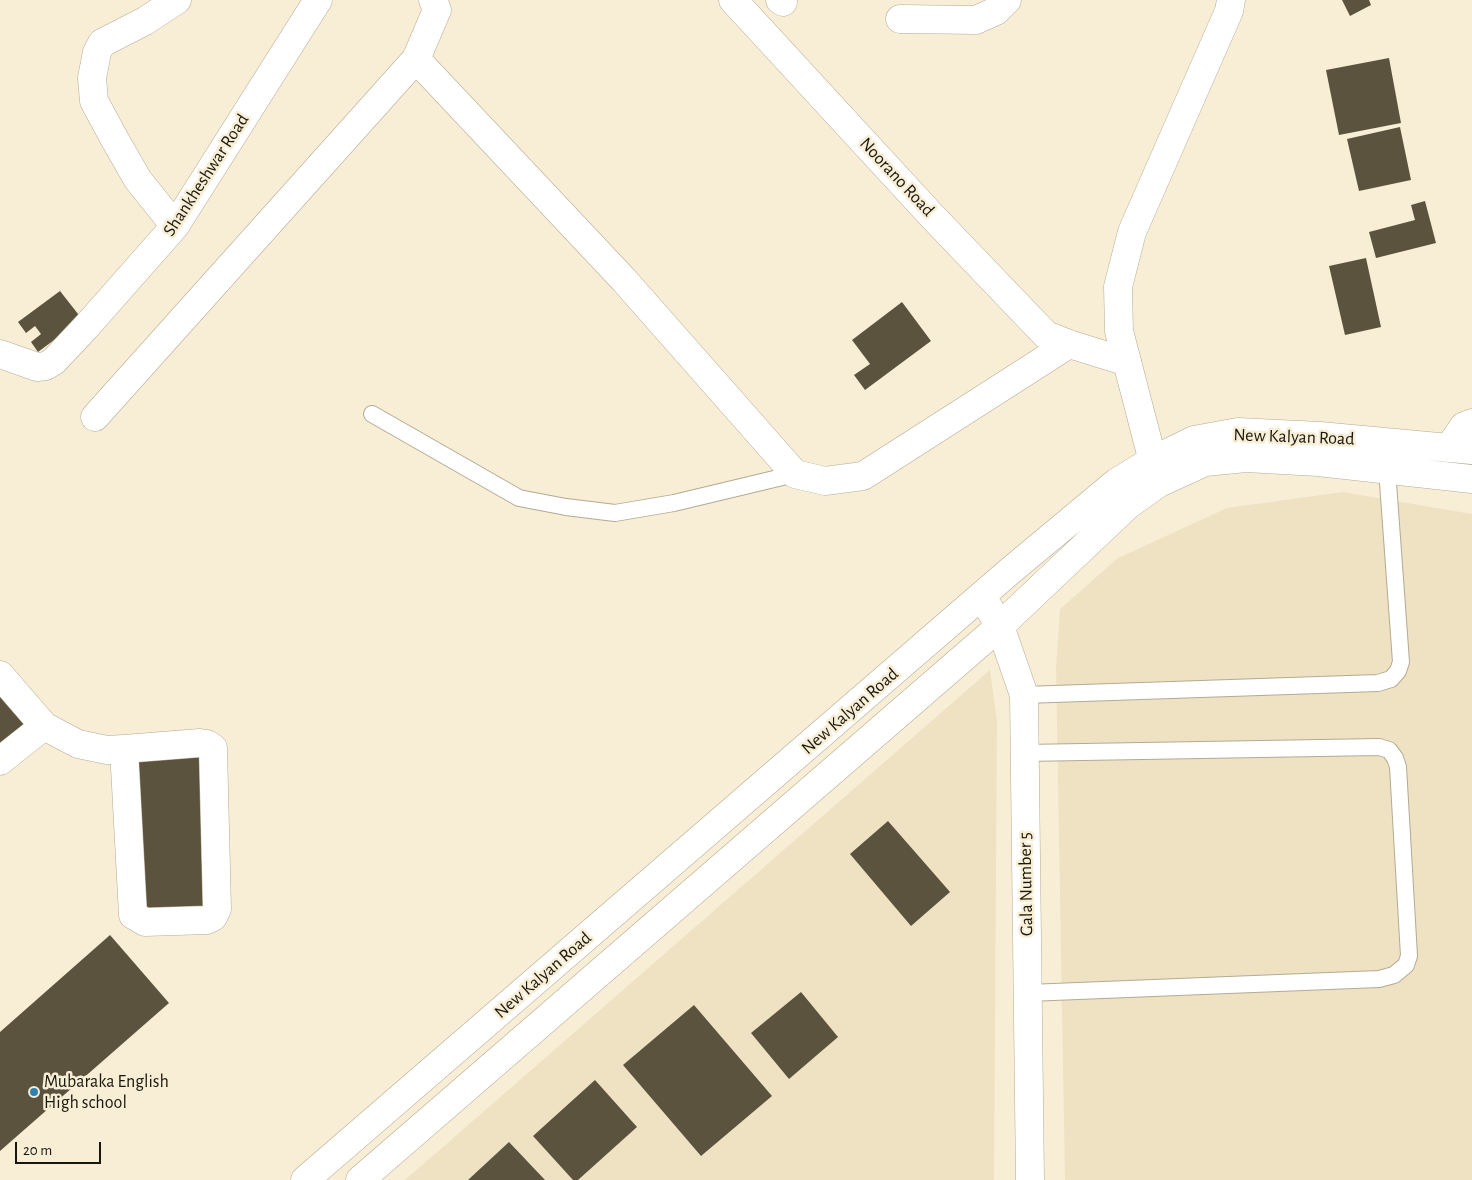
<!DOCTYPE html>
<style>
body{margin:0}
#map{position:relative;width:1472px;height:1180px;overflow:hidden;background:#f8eed6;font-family:"Alegreya Sans",sans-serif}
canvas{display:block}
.scale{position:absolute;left:15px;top:1142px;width:86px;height:22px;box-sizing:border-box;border:2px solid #19160d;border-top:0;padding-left:6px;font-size:15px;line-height:18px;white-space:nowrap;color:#19160d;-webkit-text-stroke:4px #f8eed6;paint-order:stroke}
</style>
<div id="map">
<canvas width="1472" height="1180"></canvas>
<div class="scale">20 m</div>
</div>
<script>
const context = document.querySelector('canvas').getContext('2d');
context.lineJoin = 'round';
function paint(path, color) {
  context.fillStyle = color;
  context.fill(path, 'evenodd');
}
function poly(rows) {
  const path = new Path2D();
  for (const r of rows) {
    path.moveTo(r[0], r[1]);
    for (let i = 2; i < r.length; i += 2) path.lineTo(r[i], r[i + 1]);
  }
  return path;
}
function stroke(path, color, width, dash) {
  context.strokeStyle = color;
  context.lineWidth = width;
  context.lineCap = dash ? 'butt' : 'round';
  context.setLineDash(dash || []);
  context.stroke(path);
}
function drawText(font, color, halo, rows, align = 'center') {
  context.font = font + ' "Alegreya Sans",sans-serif';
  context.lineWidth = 5;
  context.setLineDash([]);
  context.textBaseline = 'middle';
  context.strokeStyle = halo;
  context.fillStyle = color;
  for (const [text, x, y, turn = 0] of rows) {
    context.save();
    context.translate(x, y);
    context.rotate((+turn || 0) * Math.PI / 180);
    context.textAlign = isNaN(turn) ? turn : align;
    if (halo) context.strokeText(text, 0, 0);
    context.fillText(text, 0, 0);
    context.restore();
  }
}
paint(poly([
 [1343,492,1472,514,1472,1180,1065,1180,1056,668,1060,609,1118,558,1227,508],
 [990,670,997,721,994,1180,405,1180]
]), '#efe2c3');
paint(poly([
 [1342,0,1369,0,1371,5,1350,16],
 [1389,58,1401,123,1339,135,1326,70],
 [1400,127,1411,180,1359,191,1347,139],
 [1425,201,1436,243,1376,258,1369,232,1415,220,1411,205],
 [1366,258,1381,327,1345,335,1329,266],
 [60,291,82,319,38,352,31,342,41,334,35,326,26,333,18,322],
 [902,302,931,341,865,390,854,375,870,364,852,340],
 [0,687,32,726,0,751],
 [204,749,210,910,139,912,134,751],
 [888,821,950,892,911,926,850,854],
 [110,935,169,1003,0,1151,0,1032],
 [801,992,838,1037,789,1079,751,1033],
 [694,1005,772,1096,701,1156,623,1065],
 [595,1080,637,1127,578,1180,573,1180,533,1136],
 [509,1142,545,1180,468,1180]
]), '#5c533f');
const service = poly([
 [372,414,519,498,566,507,615,513,674,503,795,474],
 [1024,695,1378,683,1391,679,1398,671,1401,662,1387,469],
 [1024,753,1379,747,1389,750,1395,758,1398,767,1409,956,1406,965,1394,975,1379,979,1028,993]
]);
const minor = poly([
 [733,0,932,216,1046,335,1069,344,1127,362],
 [780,0,783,2],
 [900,19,976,20,996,11,1007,0],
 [416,59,624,280,795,474,825,481,863,476,1069,344],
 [175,226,138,180,114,138,94,101,92,78,97,52,102,43,145,21,177,0],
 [0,354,37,367,46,366,54,361,86,327,175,226,318,0],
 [95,417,416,59,437,10,433,0],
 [1449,448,1464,426,1472,423],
 [982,597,1000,626,1024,695,1030,1180],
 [0,675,44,726,78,744,107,750,124,749,200,743,207,744,213,748,217,909,213,917,207,920,145,922,133,915,124,749],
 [0,761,44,726]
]);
const tertiary = poly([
 [1157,477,1119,331,1118,287,1132,232,1229,11,1231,0],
 [305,1180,1010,571,1117,482,1153,460,1194,440,1238,432,1320,436,1472,450],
 [360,1180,1000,626,1128,505,1159,483,1205,462,1246,458,1318,462,1472,479]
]);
stroke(service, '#b4aa93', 18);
stroke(minor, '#b4aa93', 29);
stroke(tertiary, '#b4aa93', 29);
stroke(service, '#fff', 16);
stroke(minor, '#fff', 28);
stroke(tertiary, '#fff', 28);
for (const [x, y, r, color] of [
 [34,1092,5,"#2e82b2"]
]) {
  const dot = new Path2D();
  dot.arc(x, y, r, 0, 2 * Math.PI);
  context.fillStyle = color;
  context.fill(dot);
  stroke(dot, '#f8eed6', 2);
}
drawText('18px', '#19160d', '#f8eed6', [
 ["Shankheshwar Road",206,175,-57],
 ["Noorano Road",897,177,47],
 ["New Kalyan Road",1294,437,2],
 ["New Kalyan Road",850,711,-41],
 ["Gala Number 5",1026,884,-91],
 ["New Kalyan Road",543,975,-41]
]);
drawText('18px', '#19160d', '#f8eed6', [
 ["Mubaraka English",44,1082],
 ["High school",44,1103]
], 'left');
</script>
